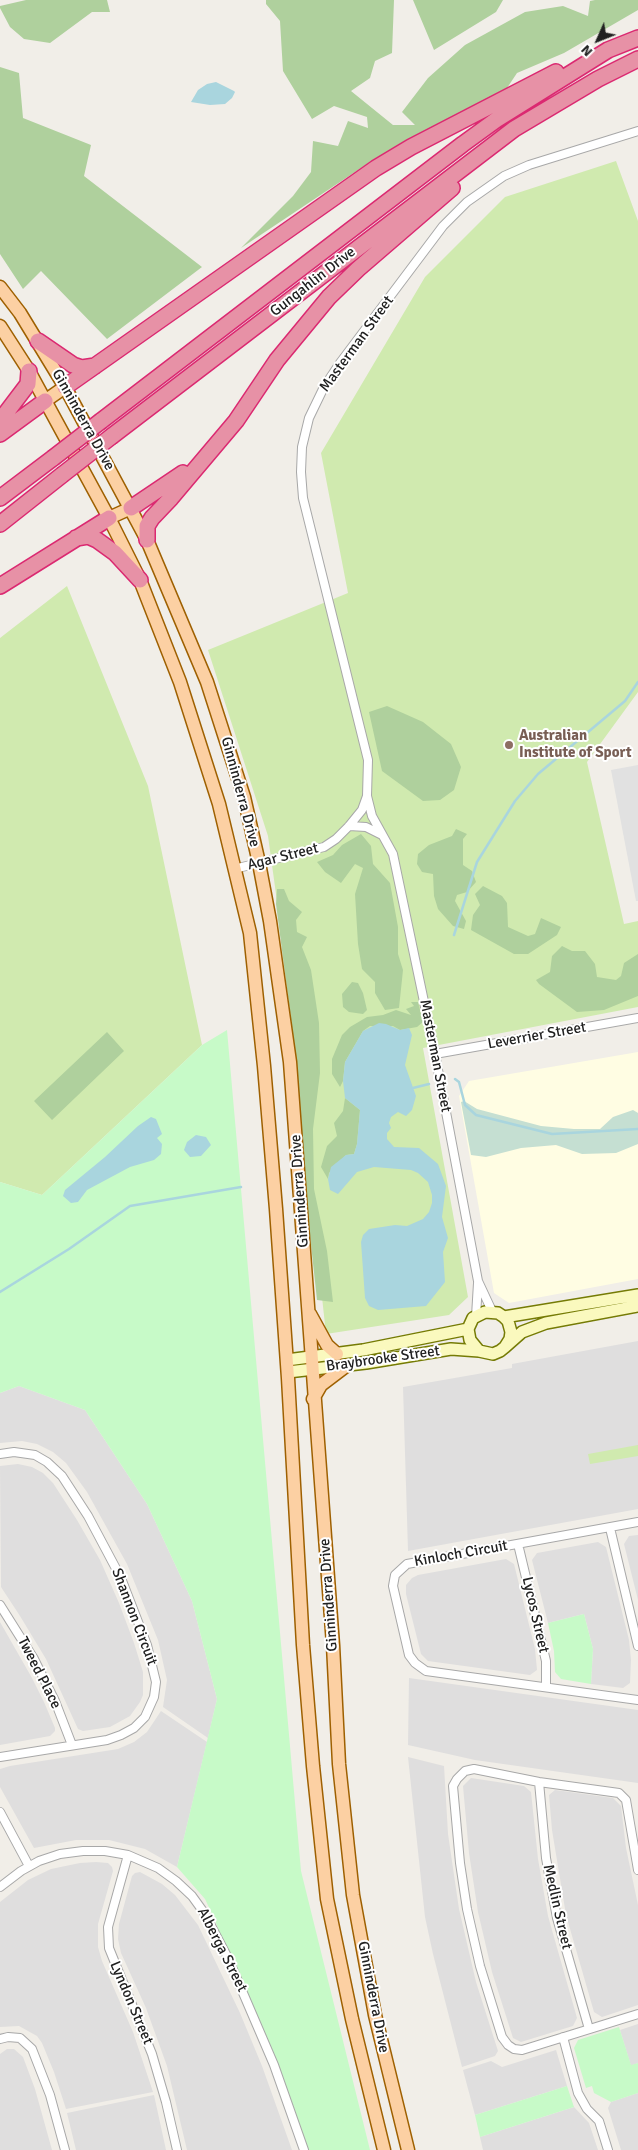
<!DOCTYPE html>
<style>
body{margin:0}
#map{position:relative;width:638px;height:2150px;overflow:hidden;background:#f1eee8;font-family:Signika,sans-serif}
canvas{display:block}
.north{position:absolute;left:573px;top:15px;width:50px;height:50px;-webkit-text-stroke:4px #fff;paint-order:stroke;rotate:226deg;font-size:14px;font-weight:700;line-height:20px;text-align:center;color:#212121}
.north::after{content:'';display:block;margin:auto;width:18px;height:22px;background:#212121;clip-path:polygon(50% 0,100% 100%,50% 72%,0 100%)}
</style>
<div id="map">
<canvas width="638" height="2150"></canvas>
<div class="north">N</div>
</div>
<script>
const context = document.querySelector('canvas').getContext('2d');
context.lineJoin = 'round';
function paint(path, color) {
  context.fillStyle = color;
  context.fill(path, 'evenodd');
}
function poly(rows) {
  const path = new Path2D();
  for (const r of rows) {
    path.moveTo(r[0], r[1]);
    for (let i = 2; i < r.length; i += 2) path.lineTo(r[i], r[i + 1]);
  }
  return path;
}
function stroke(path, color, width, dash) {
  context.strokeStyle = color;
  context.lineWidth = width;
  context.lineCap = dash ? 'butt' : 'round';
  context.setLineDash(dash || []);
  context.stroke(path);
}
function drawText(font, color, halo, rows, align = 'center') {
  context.font = font + ' Signika,sans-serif';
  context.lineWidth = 4;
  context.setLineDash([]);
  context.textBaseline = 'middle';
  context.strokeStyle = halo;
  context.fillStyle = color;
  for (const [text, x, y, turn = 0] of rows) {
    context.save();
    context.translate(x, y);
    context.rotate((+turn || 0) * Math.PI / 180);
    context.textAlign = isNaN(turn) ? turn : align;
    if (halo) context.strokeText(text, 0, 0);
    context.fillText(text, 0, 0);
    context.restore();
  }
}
paint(poly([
 [638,1341,638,1509,408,1551,403,1387,512,1368,512,1364],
 [19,1386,85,1410,147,1504,192,1601,217,1699,208,1738,163,1707,167,1680,158,1640,127,1564,87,1492,66,1463,53,1452,37,1444,22,1441,0,1443,0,1393],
 [18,1464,32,1467,43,1473,53,1483,77,1520,100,1560,119,1603,134,1643,143,1672,143,1695,140,1702,130,1716,110,1727,83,1731,78,1729,46,1659,20,1616,1,1587,0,1466],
 [638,1535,638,1600,624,1544,629,1536],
 [598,1542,606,1547,629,1640,631,1660,630,1683,623,1688,591,1684,593,1649,584,1614,548,1623,532,1560,537,1553],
 [506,1559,514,1564,535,1649,537,1670,530,1675,428,1661,421,1654,406,1594,406,1585,412,1578,418,1575],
 [0,1622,32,1678,44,1702,55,1728,55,1731,50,1736,0,1745],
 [409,1678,638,1710,638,1783,475,1760,408,1745],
 [161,1711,207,1742,177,1867,145,1849,109,1840,76,1840,34,1848,0,1787,0,1769,10,1766,118,1749,134,1742,147,1732],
 [408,1757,444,1766,448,1834,459,1909,476,1982,498,2051,495,2056,462,2067,433,1954,425,1917],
 [471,1778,524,1786,531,1792,538,1859,548,1916,577,2018,573,2026,521,2042,513,2038,492,1972,478,1912,469,1853,463,1786],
 [555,1790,613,1798,621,1806,626,1848,638,1905,638,2005,602,2017,594,2012,566,1915,552,1830,549,1795],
 [96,1862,108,1863,112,1867,113,1871,98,1924,98,1947,102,1961,133,2032,153,2092,66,2109,54,2072,42,2043,37,2036,19,2026,0,2027,0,1902,28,1880,51,1869,80,1863],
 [140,1872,162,1884,175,1895,198,1925,240,2013,262,2066,292,2150,187,2150,167,2066,146,2008,121,1953,118,1939,119,1924,132,1876,135,1873],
 [638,2024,638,2063,631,2066,620,2030],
 [7,2049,14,2049,23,2057,35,2089,52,2150,0,2150,0,2054],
 [556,2050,567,2086,475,2115,463,2070,491,2061,502,2067],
 [638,2093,638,2150,621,2150,608,2108,611,2102],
 [154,2095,166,2150,76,2150,67,2113],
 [574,2107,589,2123,598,2150,483,2150,480,2137]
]), '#dfdede');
paint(poly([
 [638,1052,638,1279,509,1303,494,1293,459,1096,469,1081]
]), '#fffde3');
paint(poly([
 [616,161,638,221,638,692,587,762,624,924,638,921,638,1007,423,1048,468,1297,449,1315,326,1334,287,974,268,836,208,650,348,593,321,453,425,277,505,197],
 [67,586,148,786,202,1045,42,1195,0,1182,0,638],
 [638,1445,638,1456,590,1464,588,1454]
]), '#d0eaaf');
paint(poly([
 [26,0,107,0,110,12,92,12,50,43,24,39,10,27,0,8,0,6],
 [266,0,394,0,392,53,375,61,370,78,351,91,393,125,415,125,402,112,428,78,465,45,525,12,563,6,588,16,590,1,595,0,638,0,638,10,564,53,517,73,505,91,376,158,241,248,293,196,311,172,313,141,338,146,348,121,368,128,367,117,334,106,312,119,283,71,280,21,266,4],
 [413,0,503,0,496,12,434,50],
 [0,67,19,73,23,118,91,145,84,176,202,267,107,339,41,271,23,289,0,254],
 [387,706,423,722,451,744,461,767,454,790,440,800,423,801,382,771,369,712],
 [456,829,467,834,463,839,463,865,472,871,476,882,467,892,457,895,455,901,466,921,464,929,453,926,438,909,434,896,433,874,422,872,417,864,418,854,429,845,452,836],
 [361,834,371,846,373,864,390,883,398,927,398,954,403,970,399,1008,385,1010,375,993,375,982,362,969,358,944,355,894,363,868,355,864,341,883,325,872,317,862,333,855,342,845],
 [483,886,502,896,507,903,508,927,528,936,535,934,541,918,561,927,557,935,528,954,514,954,471,930,473,915,480,905,475,894],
 [277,889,284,889,289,901,302,912,296,920,297,932,307,937,302,947,311,970,319,1023,320,1073,313,1129,314,1189,327,1251,333,1302,317,1300,305,1189,297,1066,276,904],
 [562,946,572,951,585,951,595,964,597,977,616,980,621,976,624,963,638,954,638,996,604,1010,577,1012,539,984,536,980,550,972,552,956],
 [352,982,358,983,363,993,367,1010,363,1014,349,1012,343,1007,342,994],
 [411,1002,418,1002,423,1022,417,1027,400,1030,393,1026,370,1026,363,1031,345,1062,343,1081,340,1087,332,1074,332,1059,342,1035,350,1027,367,1017,383,1015,396,1010,411,1015,406,1009,414,1006],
 [107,1032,124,1051,52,1120,34,1101],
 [345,1098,360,1110,357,1144,354,1154,346,1155,329,1173,328,1179,321,1167,327,1146,337,1136,334,1123,343,1111]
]), '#afd09d');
paint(poly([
 [464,1101,477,1109,541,1126,574,1129,600,1129,613,1117,633,1110,638,1113,638,1144,616,1153,582,1154,556,1145,521,1148,486,1157,471,1155,461,1102]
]), '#c5dfd2');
paint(poly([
 [227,1030,301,1871,370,2150,303,2150,214,1918,205,1899,177,1867,217,1699,192,1601,147,1504,85,1410,19,1386,0,1393,0,1182,42,1195,202,1045],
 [584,1614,593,1649,591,1684,561,1679,555,1672,554,1651,548,1623],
 [619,2027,631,2065,638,2063,638,2093,611,2102,594,2093,592,2086,586,2088,574,2048,578,2040],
 [567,2086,574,2107,480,2137,475,2115]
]), '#c7fac8');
paint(poly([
 [638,765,638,901,636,901,611,770]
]), '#e1e1e1');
paint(poly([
 [216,82,234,91,235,92,232,98,225,104,210,105,191,102,198,90,207,84],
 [379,1023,386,1024,400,1030,409,1028,412,1035,405,1065,416,1096,412,1110,406,1116,398,1112,391,1117,389,1123,391,1128,387,1133,387,1139,394,1147,419,1148,438,1164,446,1186,442,1217,448,1238,443,1252,445,1282,426,1306,378,1310,369,1306,365,1298,361,1242,363,1235,369,1229,395,1225,407,1226,423,1219,429,1212,432,1203,432,1195,428,1182,418,1173,411,1170,374,1167,357,1172,338,1194,330,1190,328,1179,331,1167,346,1155,354,1154,357,1144,360,1110,345,1098,343,1081,345,1062,363,1031],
 [151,1117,156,1119,162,1134,157,1138,162,1144,161,1154,154,1160,130,1167,87,1190,78,1202,71,1203,63,1196,65,1190,105,1157,138,1126],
 [196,1135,206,1137,211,1145,201,1156,190,1157,184,1150,187,1142]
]), '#a9d5de');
stroke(poly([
 [454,935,477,862,515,801,538,774,625,701,638,682],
 [455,1079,459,1082,465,1105,476,1115,552,1134,638,1129],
 [413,1088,429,1084],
 [0,1292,69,1249,130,1206,241,1187]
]), '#a9d5de', 2.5);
const street = poly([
 [349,826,366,827,382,835],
 [234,869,324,847,336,839,349,826,362,810,367,796],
 [435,1054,638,1018],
 [492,1311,478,1281,435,1054,393,854,372,816,367,796,368,760,303,498,301,472,302,447,309,418,324,387,340,363,443,226,467,202,504,176,529,165,638,131],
 [476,1316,478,1283],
 [0,1454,14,1452,35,1455,47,1462,62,1476,88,1516,121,1578,147,1645,156,1682,154,1697,145,1717,134,1728,121,1735,107,1740,0,1757],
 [638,1522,407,1564,395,1575,393,1586,409,1655,415,1663,426,1671,638,1700],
 [610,1528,638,1646],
 [518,1544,546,1661,546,1687],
 [0,1605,34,1659,55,1701,72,1745],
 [539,1782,546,1858,557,1918,589,2029],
 [0,1812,29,1866],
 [128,1855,108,1927,109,1948,152,2054,166,2102,177,2150],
 [638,1870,626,1800,619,1793,539,1782,474,1769,465,1771,457,1779,453,1786,460,1863,467,1909,480,1966,502,2037,508,2045,514,2049,522,2050,638,2014],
 [0,1887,21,1871,39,1861,60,1854,83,1851,105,1851,128,1855,158,1868,176,1881,192,1896,205,1914,228,1958,274,2065,304,2150],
 [563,2037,578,2093,587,2109,599,2121,608,2150],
 [0,2039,8,2037,20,2038,32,2049,50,2095,65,2150]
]);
const secondary = poly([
 [504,1317,638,1295],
 [505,1347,510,1339,511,1332,508,1321,504,1317,498,1313,485,1312,473,1318,468,1329,470,1340,479,1351,493,1354,500,1351,505,1347,522,1332,546,1323,638,1306],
 [287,1360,363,1350,468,1329],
 [288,1372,366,1363,451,1349,479,1351]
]);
const primary = poly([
 [0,287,20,313,65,387,147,540,207,682,244,797,259,863,270,921,290,1062,333,1645,339,1764,353,1895,375,2015,408,2150],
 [0,326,29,371,109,518,140,580,180,682,219,804,250,933,264,1066,276,1209,288,1378,303,1645,313,1766,327,1899,352,2019,384,2150],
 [45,401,65,387],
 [109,518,131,508],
 [310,1314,327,1345,337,1354],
 [313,1399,321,1385,346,1366]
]);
const highway = poly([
 [38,341,73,365,82,368,95,366],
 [65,387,376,168,411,147,556,72],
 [0,421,28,384,29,371],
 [101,421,463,144,496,120,608,50,638,38],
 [0,434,45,401],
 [112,436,514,129,598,79,638,59],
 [0,498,53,458],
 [131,508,183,473],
 [0,524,62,475],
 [76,538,88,536,97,540,115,553,140,580],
 [147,540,147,526,152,518,171,498,236,421,277,360,329,297,358,269,452,188],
 [0,586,109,518]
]);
stroke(street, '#a8a8a8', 10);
stroke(secondary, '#757b05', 14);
stroke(primary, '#9e6001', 15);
stroke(highway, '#db2971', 18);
stroke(street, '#fff', 8);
stroke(secondary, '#faf9be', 11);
stroke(primary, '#fcd0a3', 12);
stroke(highway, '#e791a6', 15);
const highwayBridge = poly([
 [53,458,101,421],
 [62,475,112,436]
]);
stroke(highwayBridge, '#db2971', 18, []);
stroke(highwayBridge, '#e791a6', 15);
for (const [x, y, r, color] of [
 [509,745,5,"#8d6e63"]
]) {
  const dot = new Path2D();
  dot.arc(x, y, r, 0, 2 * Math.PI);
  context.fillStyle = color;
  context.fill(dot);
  stroke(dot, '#fff', 2);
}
drawText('15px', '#212121', '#fff', [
 ["Gungahlin Drive",313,282,-38],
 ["Masterman Street",357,344,-54],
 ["Ginninderra Drive",83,420,61],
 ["Ginninderra Drive",240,792,75],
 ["Agar Street",283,857,-14],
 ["Leverrier Street",537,1036,-10],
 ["Masterman Street",435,1056,79],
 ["Ginninderra Drive",300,1191,-94],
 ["Braybrooke Street",383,1359,-8],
 ["Kinloch Circuit",461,1554,-10],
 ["Ginninderra Drive",329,1595,-94],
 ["Lycos Street",535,1615,77],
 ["Shannon Circuit",134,1617,69],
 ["Tweed Place",39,1673,63],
 ["Medlin Street",557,1907,77],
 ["Alberga Street",222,1950,63],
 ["Ginninderra Drive",373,1997,79],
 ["Lyndon Street",131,2003,67]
]);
drawText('bold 15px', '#785e54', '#fff', [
 ["Australian",519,736],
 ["Institute of Sport",519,753]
], 'left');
</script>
